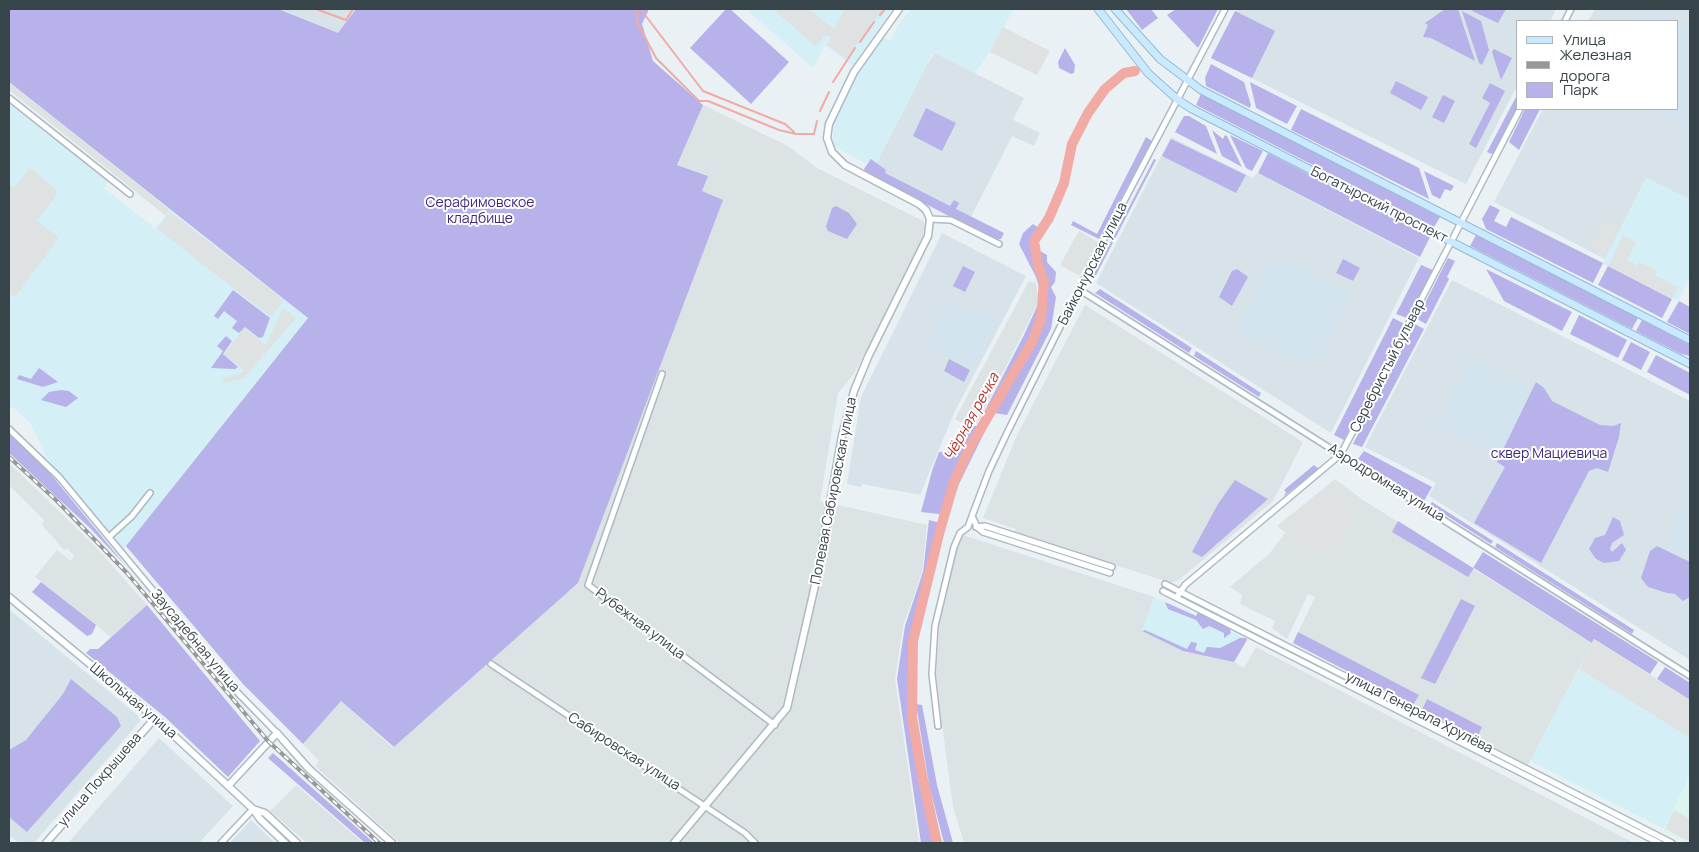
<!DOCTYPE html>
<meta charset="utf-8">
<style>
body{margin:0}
#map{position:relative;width:1699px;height:852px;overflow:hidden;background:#e9f1f5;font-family:Manrope,sans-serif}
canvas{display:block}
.frame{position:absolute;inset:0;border:10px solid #374449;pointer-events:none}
.legend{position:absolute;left:1516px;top:20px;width:162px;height:90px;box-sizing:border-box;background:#fff;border:1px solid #afb4b6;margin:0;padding:6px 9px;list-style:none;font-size:15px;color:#374449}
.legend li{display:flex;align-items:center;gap:10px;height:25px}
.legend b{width:25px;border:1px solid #afb4b6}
</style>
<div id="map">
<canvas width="1699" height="852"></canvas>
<div class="frame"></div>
<ul class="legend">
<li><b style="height:6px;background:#c9e9ff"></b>Улица</li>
<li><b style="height:6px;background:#989898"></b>Железная дорога</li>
<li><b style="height:14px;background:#b7b2e9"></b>Парк</li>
</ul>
</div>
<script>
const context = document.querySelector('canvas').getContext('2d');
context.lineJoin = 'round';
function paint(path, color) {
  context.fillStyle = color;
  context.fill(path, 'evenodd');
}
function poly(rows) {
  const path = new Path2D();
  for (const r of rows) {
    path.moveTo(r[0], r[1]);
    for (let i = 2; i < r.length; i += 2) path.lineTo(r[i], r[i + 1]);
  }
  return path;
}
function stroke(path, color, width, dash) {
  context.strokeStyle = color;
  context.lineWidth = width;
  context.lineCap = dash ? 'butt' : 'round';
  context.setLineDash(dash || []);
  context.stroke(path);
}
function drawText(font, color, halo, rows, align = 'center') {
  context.font = font + ' Manrope,sans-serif';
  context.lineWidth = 4;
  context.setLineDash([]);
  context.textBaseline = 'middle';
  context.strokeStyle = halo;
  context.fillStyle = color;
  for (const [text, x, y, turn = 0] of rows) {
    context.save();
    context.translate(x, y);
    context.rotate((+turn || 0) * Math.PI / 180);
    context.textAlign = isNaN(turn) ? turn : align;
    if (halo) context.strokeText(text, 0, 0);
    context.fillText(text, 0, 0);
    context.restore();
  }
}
paint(poly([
 [278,9,356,9,338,34],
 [1237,9,1556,9,1550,21,1518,21,1518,84,1466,184,1211,58],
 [1595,9,1690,9,1690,200,1646,178,1605,259,1494,202,1543,109,1678,109,1678,21,1588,21],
 [935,53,1024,98,1013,120,1040,133,1034,146,1012,136,971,217,874,168,926,66],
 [1171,137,1253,178,1257,173,1419,258,1331,433,1096,283],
 [942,233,1026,276,954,413,920,495,862,484,861,487,847,484,861,397],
 [1452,280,1690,401,1690,660,1429,496,1436,483,1365,447],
 [9,609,142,719,34,843,19,843,9,835],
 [159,738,233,806,199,843,68,843],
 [251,820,275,843,230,843]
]), '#d7e3e9');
paint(poly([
 [746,9,892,9,853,66,825,45,813,68],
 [911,9,1014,9,990,52,975,73,935,53,932,55,874,168,833,146,834,123,853,81,883,37,890,41,899,24],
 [9,104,109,181,104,188,155,228,170,210,308,318,124,549,46,457,31,424,15,409,9,407],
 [1646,178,1690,200,1690,276,1678,301,1603,263],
 [1154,597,1246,638,1234,662,1183,651,1142,631],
 [1579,669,1690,738,1690,776,1664,829,1530,761]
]), '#d5eff7');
paint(poly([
 [703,105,788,146,817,168,923,221,925,226,921,243,854,374,838,393,820,501,927,525,922,573,903,626,895,679,919,843,400,843,315,766,319,761,303,744,341,701,393,748,578,583,722,200,702,191,707,175,677,165],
 [1029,281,1036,283,1038,297,1036,307,977,424,973,422,970,427,955,419],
 [1085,305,1303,442,1273,501,1179,580,1171,583,1014,532,1016,529,983,518,1017,435],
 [9,463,94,545,147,605,111,637,35,577,57,550,71,561,74,556,67,548,64,550,42,525,44,520,9,485],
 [1363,500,1592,643,1528,765,1293,643,1315,597,1308,594,1287,639,1272,628,1275,621,1240,604,1242,595,1230,587,1269,554,1285,533,1334,559],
 [963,535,1154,597,1142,631,1183,651,1234,662,1244,668,1256,647,1634,843,964,843,953,807,936,677,940,613,958,544],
 [296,785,363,843,307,843,270,811]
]), '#dbe3e4');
paint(poly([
 [1644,9,1650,9,1675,21,1635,21],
 [1678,23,1690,29,1690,129,1652,109,1678,109],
 [1271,260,1295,264,1349,292,1351,295,1320,356,1304,366,1240,333,1238,324],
 [949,301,972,313,975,309,999,321,974,370,926,346],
 [1471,358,1532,389,1499,456,1435,423],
 [1688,495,1690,496,1690,558,1663,544]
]), '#d3e4ee');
paint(poly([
 [1690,776,1690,843,1687,843,1663,831]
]), '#ddf5f0');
paint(poly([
 [9,9,278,9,338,33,356,9,649,9,642,24,653,61,703,105,677,165,708,176,702,191,723,200,578,583,394,747,341,701,303,744,243,684,126,546,308,318,9,82],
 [726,9,730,9,789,62,751,104,690,48],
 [1126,9,1151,9,1158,18,1142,30],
 [1176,9,1218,9,1198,48,1167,15],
 [1445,9,1458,9,1475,61,1431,38,1423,37,1428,25,1425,23],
 [1473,9,1506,9,1498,23,1472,11],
 [1235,11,1275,31,1252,78,1211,58],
 [1462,11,1481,21,1489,50,1482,65,1479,63],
 [1065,48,1075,65,1074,73,1071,74,1059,68,1058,62],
 [1494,49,1512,58,1501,80,1492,52],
 [1211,64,1244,82,1251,105,1250,108,1206,86,1205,78],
 [1396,81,1428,97,1421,110,1390,93],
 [1250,82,1297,106,1287,124,1256,108],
 [1490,83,1505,91,1476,148,1469,144,1490,103,1482,98],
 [1201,94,1440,217,1434,227,1196,105],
 [1443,95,1455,101,1444,123,1432,117],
 [1517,95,1518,106,1494,153,1491,154,1487,152],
 [926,108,956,123,942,151,913,136],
 [1301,109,1419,168,1429,199,1291,130],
 [1525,109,1540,109,1519,150,1509,142],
 [1184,116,1189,116,1206,126,1217,154,1175,132],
 [1212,130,1223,139,1225,135,1227,136,1242,167,1222,156],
 [1230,135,1263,151,1252,171,1246,168],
 [1146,137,1152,141,1099,239,1071,225,1073,221,1097,234],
 [1171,139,1246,175,1236,193,1162,156],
 [1268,153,1430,237,1420,257,1258,173],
 [871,159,886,170,885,173,950,206,954,200,959,203,956,209,1004,233,1001,239,995,240,866,173,864,169],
 [1154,159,1156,160,1095,277,1093,276],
 [1424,171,1454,186,1451,191,1445,189,1440,199,1432,195],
 [1490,205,1500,210,1494,221,1506,227,1511,217,1603,263,1593,283,1486,229,1482,219],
 [836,206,849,213,857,224,847,239,828,231,826,227,832,208],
 [1033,224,1042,230,1036,243,1040,251,1047,255,1047,262,1056,272,1055,282,1051,287,1056,297,1051,329,1007,415,994,413,959,484,948,515,921,512,932,471,939,452,952,451,961,427,977,426,1024,335,1040,300,1040,290,1036,277,1019,244,1023,233],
 [1476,235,1638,318,1632,329,1470,246],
 [1448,258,1455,261,1447,277,1449,279,1426,324,1417,319],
 [1343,259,1360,268,1353,281,1336,273],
 [1421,265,1433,270,1409,317,1407,318,1396,314],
 [963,266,975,272,965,292,953,286],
 [1608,266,1672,299,1662,318,1598,285],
 [1237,269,1248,277,1232,306,1219,297,1232,271],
 [1486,269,1572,312,1562,331,1504,301],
 [1100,289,1192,348,1189,353,1095,293],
 [233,290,270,318,263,337,259,338,245,327,239,333,232,328,237,321,224,311,218,319,214,316],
 [1679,301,1690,307,1690,334,1667,322],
 [1579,315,1627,340,1618,358,1570,334],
 [1393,318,1405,324,1344,440,1334,435],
 [1642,320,1690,345,1690,356,1681,354,1636,331],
 [1415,324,1424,329,1362,447,1353,444],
 [226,336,232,341,223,354,238,367,235,369,211,368,223,351,217,346],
 [1631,342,1650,352,1641,370,1622,360],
 [1196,351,1261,393,1259,397,1194,356],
 [1656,355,1690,373,1690,395,1647,372],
 [949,359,970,370,964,382,944,371],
 [39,368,58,382,43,387,17,379,19,375,31,379],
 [1536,382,1544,388,1552,401,1600,425,1613,426,1621,423,1619,437,1608,472,1597,468,1589,471,1541,563,1474,523,1505,467,1497,462],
 [61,390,69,391,78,398,66,407,41,400,49,392],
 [9,433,49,472,125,565,89,527,9,453],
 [1364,451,1432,487,1424,501,1358,459],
 [1314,465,1319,469,1284,496,1286,492,1284,490],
 [1235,480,1268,499,1202,557,1192,552,1218,504],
 [1432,502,1493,541,1491,544,1430,505],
 [1613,517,1620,521,1624,535,1612,543,1610,549,1612,552,1622,543,1626,550,1619,561,1604,563,1596,559,1589,549,1595,538,1605,535],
 [929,520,940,523,912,640,911,715,921,781,935,843,921,843,897,679,905,626,923,572],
 [1398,521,1473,568,1483,552,1658,662,1650,674,1594,639,1592,643,1474,568,1468,577,1392,532],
 [1497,543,1634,630,1632,634,1495,547],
 [1657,546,1690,562,1690,597,1683,601,1675,594,1667,593,1648,587,1641,578,1650,551],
 [41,582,96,625,92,634,87,636,32,592],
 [1461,599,1475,606,1435,684,1421,678],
 [1165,602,1196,616,1198,612,1230,629,1231,633,1224,638,1224,633,1209,626,1203,629,1196,620,1168,609],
 [147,605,260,741,228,777,165,717,86,653,90,649,98,649],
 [1145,630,1187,649,1191,642,1197,643,1195,650,1204,653,1207,647,1220,648,1240,638,1246,638,1247,640,1234,662,1183,651,1142,631],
 [1298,632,1419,695,1413,705,1293,643],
 [1665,667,1690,683,1690,700,1657,679],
 [71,679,117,717,121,726,27,832,9,817,9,750,26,740,63,694],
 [1427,699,1482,727,1477,738,1422,710],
 [916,704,922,705,937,785,953,843,944,843,929,785],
 [273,753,374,843,365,843,268,758]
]), '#b7b2e9');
paint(poly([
 [809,9,834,29,845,9,883,9,846,59,827,45,831,37,824,35,819,43,814,45,773,9],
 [1003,27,1050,51,1037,75,990,52],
 [9,82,170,210,166,216,9,90],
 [30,168,56,189,56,196,37,221,59,238,15,297,9,293,9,185,14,188],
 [170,212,284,300,271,317,157,229],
 [1604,220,1618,228,1605,254,1590,247],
 [1079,231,1098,242,1080,276,1060,265],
 [1623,235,1636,242,1627,260,1637,266,1639,262,1657,271,1655,275,1678,287,1672,299,1608,266],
 [283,308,296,318,243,379,224,383,223,378,240,374,244,370,224,354,244,328,266,345],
 [1335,479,1363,500,1334,560,1289,538,1290,536,1277,526],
 [1594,639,1690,700,1690,738,1579,669],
 [1674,810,1690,819,1690,842,1665,829]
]), '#dee2e3');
stroke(poly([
 [316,9,346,20,353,9],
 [636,9,637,22,656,58,699,101,708,101,779,130,796,134,814,134,817,121],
 [642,11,703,91,785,124,794,132],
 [880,15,885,9],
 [860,42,874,22],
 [833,82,855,48],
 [820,111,829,92]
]), '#f2aaa5', 2);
stroke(poly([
 [937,843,922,775,912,717,913,641,939,534,954,482,970,447,1032,342,1041,319,1044,281,1038,265,1034,241,1049,218,1064,183,1072,144,1088,113,1105,89,1124,73,1135,71]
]), '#f2aaa5', 10);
const minor = poly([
 [1565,21,1571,9],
 [9,98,130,194],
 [930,219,951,220,999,244],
 [1080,290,1690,676],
 [662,374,588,585,775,725],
 [9,429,59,477,238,693,277,733],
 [976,527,985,526,1112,567],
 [109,537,132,516,150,493],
 [1110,573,983,532,977,527,972,516,989,471,1008,431,1101,245,1225,9],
 [1165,584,1672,843],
 [1163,591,1659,843],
 [1177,597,1185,585,1341,454,1520,109],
 [491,664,745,833,755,843],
 [938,726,932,674,935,626,954,547,960,533,968,527,972,516],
 [221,843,253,809]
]);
const tertiary = poly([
 [9,597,155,718,253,809,260,819,285,843],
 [228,786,277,733,309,769,392,843],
 [253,809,265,813,297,843],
 [46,843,155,718],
 [674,843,787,708,816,581,842,436,854,391,868,357,928,236,930,219,926,210,919,204,845,165,832,152,827,138,829,124,854,72,899,9]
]);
const secondary = poly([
 [1098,9,1148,73,1178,100,1192,109,1690,364],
 [1115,9,1160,59,1201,90,1690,340]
]);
stroke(minor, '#acbac1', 8);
stroke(tertiary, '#acbac1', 9);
stroke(secondary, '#96bbd2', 9);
stroke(minor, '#fff', 5);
stroke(tertiary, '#fff', 6);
stroke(secondary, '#c9e9ff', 7);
const rail = poly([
 [9,457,55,499,127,573,268,741,379,843]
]);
stroke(rail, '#989898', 4);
stroke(rail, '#fff', 2, [5.5]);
drawText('14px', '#3f297d', '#fff', [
 ["Серафимовское",480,203],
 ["кладбище",480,219],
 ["сквер Мациевича",1549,454]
]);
drawText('14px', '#374449', '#fff', [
 ["Богатырский проспект",1379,205,27],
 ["Байконурская улица",1093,264,-63],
 ["Серебристый бульвар",1388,366,-63],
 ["Аэродромная улица",1386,483,32],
 ["Полевая Сабировская улица",834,491,-79],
 ["Рубежная улица",640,624,37],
 ["Заусадебная улица",195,641,50],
 ["Школьная улица",133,701,40],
 ["улица Генерала Хрулёва",1419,713,27],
 ["Сабировская улица",624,752,33],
 ["улица Покрышева",100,780,-49]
]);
drawText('italic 15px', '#b8372e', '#fff', [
 ["Чёрная речка",972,417,-61]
]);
</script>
